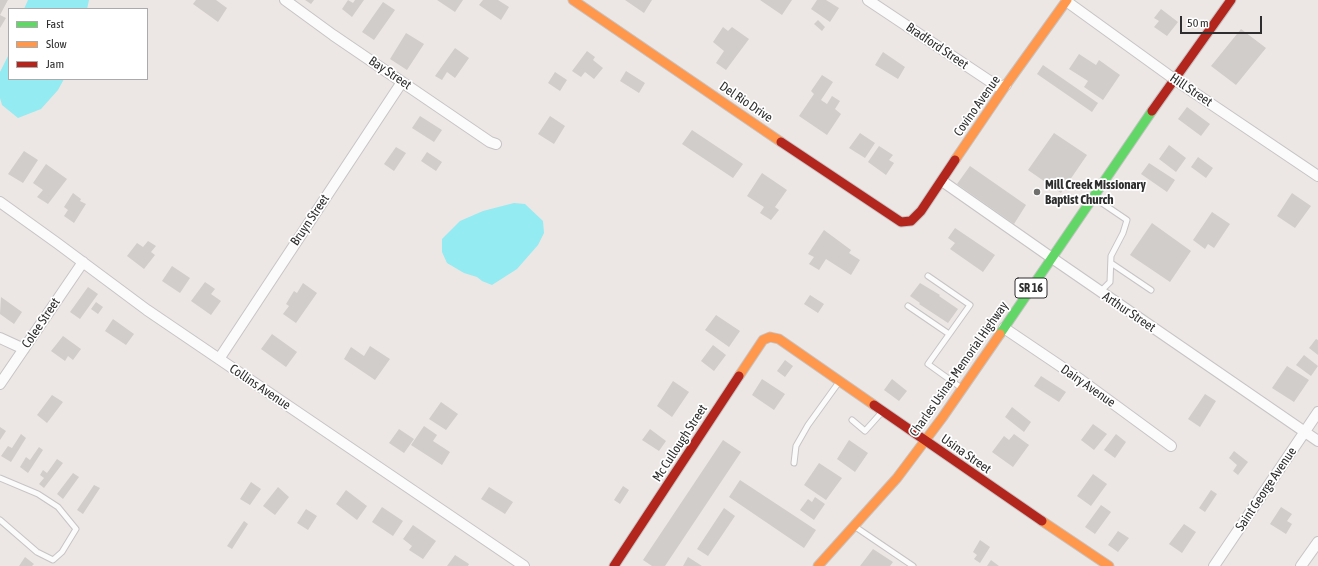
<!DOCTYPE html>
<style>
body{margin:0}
#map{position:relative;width:1318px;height:566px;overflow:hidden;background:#ece7e4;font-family:"Asap Condensed",sans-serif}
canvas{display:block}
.legend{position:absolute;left:8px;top:8px;width:140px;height:72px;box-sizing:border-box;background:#fff;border:1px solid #ababab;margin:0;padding:5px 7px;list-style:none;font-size:12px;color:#2e2e2e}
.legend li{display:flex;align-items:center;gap:8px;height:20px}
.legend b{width:20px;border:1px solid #ababab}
.scale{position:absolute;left:1180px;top:16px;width:82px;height:18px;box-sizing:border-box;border:2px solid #2e2e2e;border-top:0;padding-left:5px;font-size:12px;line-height:14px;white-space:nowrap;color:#2e2e2e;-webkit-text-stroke:3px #fff;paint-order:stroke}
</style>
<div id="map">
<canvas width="1318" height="566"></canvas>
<ul class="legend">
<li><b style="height:5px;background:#63d668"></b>Fast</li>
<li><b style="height:5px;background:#ff974d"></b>Slow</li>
<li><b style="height:5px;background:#b3261e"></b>Jam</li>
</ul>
<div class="scale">50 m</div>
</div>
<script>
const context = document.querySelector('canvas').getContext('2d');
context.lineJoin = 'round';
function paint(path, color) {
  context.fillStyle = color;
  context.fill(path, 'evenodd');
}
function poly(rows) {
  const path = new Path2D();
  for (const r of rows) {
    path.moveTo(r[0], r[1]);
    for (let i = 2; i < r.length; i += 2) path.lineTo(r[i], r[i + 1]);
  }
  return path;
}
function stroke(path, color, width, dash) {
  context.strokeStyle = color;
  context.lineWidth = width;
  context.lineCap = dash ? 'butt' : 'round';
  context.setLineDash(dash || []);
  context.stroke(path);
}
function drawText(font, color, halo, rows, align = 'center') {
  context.font = font + ' "Asap Condensed",sans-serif';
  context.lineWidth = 3.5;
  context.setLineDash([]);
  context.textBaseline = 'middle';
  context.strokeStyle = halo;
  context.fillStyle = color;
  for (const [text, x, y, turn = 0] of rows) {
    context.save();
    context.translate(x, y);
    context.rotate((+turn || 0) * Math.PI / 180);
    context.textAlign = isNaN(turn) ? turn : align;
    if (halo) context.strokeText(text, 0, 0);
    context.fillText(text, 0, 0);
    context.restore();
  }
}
paint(poly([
 [28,0,89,0,87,9,24,9],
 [9,54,9,79,64,79,58,90,41,109,18,118,2,105,0,98,0,72],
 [514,203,525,204,543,221,544,233,538,245,517,269,492,285,482,281,477,277,464,273,447,263,442,252,442,239,460,221,483,211]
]), '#94ebf1');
paint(poly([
 [0,0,8,0,0,15,6,18,0,28],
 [196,0,216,0,227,8,218,22,193,4],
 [305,0,314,0,311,4],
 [348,0,353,3,355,0,364,0,352,17,342,9],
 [437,0,463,0,455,12],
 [483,0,498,0,509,7,501,20,479,5],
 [625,0,652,0,644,13],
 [760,0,792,0,782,15],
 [817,0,826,0,839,8,830,22,811,9],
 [383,2,395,10,374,40,362,32],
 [1161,9,1178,22,1167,36,1154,27,1159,21,1154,18],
 [818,20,825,27,822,31,814,24],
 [723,27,728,31,732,27,749,39,726,70,716,63,724,51,713,42],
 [1241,29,1266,48,1236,85,1211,66],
 [406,33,424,44,407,70,390,59],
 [455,48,469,58,455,78,447,72,442,80,435,76],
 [587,51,595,57,593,60,603,68,594,79,585,72,581,77,572,71],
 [883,52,905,67,898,79,875,65],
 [1079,54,1096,65,1099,60,1120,75,1103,100,1084,87,1088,81,1069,69],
 [1043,65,1098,103,1092,112,1037,74],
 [626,71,645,83,639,93,620,81],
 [555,72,567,80,560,91,548,83],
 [822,75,833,82,821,100,827,104,832,96,840,101,835,109,841,114,827,135,799,116,814,94,811,91],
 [1187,107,1210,124,1201,136,1178,119],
 [420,116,442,130,434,142,412,128],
 [550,116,565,126,554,144,538,134],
 [692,130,743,164,733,178,682,144],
 [860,133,875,143,865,158,849,148],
 [1054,133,1087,155,1061,193,1028,170],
 [1169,145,1186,158,1176,172,1159,159],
 [879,146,893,155,889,160,894,163,886,175,868,162],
 [396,147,406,153,394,171,384,164],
 [24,151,38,160,23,183,8,174],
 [427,152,442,162,436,171,421,161],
 [1198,157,1213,168,1206,178,1191,167],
 [1149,163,1175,180,1167,192,1141,174],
 [46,164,67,179,48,204,37,197,43,190,33,183],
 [970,166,1026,205,1014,224,957,184],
 [762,173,787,190,775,207,779,210,771,220,760,213,764,207,747,196],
 [73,193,81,199,80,201,86,204,74,223,64,216,68,210,64,207],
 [1292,193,1311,206,1295,228,1277,216],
 [1212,212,1230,224,1214,248,1208,244,1205,249,1193,240],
 [1152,223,1191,251,1170,282,1130,255],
 [955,228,995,255,983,272,950,249,955,243,948,238],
 [824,230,851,250,849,253,860,260,851,275,826,259,819,270,809,264,814,257,808,254],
 [148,241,156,246,151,252,155,255,144,269,127,256,137,243,143,247],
 [172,266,190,278,180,293,162,281],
 [205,282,215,289,211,294,221,301,211,315,191,301],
 [303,283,317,293,296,323,283,314,289,306,286,304,294,291,297,293],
 [920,283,940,295,939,296,958,309,948,323,919,304,920,303,910,296],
 [88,287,98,294,80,319,70,312],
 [810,295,824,304,818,313,804,304],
 [1,297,22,312,14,324,0,314],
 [96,302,103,307,98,314,91,309],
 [716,315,740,331,729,347,705,330],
 [113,319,134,334,126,345,105,331],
 [272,334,297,352,286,367,261,349],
 [63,336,81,349,73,360,68,356,65,361,51,351],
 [1316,339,1318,340,1318,355,1309,348],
 [713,345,726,355,714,371,701,361],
 [370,346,390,359,375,380,344,359,351,347,364,356],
 [1304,355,1318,366,1311,376,1296,365],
 [785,360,793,366,785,377,777,371],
 [1287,366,1309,380,1294,402,1272,388],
 [1041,376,1066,392,1059,402,1034,386],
 [762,379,785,394,774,410,752,395],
 [892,379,907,391,899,401,884,390],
 [673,381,689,392,672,417,657,406],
 [1205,394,1216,401,1200,427,1188,419],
 [52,395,63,402,47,423,37,415],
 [441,402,458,414,446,430,429,419],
 [1012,407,1031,422,1024,432,1005,417],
 [1093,424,1107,434,1094,450,1081,440],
 [424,426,437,435,433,441,450,452,442,465,411,445],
 [0,427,6,431,0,440],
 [399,429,414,439,404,453,389,443],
 [650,429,666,441,659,451,642,440],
 [21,434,26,438,11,462,1,456,8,446,12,448],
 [1014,434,1029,445,1013,467,992,452,1004,436,1009,440],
 [1116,434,1126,442,1115,458,1104,450],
 [723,440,741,452,665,566,652,566,643,560],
 [849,440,868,453,855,472,837,459],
 [39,447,43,450,28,473,20,467,26,457,30,460],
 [1234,451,1248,462,1238,475,1233,471,1237,465,1229,458],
 [57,459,63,463,44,488,39,484,44,478,40,475,43,470,47,473],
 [819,463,842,478,826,500,804,485],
 [73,473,79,477,63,499,57,494],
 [1093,474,1107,484,1091,506,1077,496],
 [740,480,816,530,804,548,729,497],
 [251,482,261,489,250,505,240,499],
 [94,485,100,488,83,514,77,510],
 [623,486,629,490,620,504,614,500],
 [278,487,289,497,275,515,263,506],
 [489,487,513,502,505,514,481,499],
 [346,490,367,506,357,520,336,504],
 [1211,490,1217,494,1205,512,1199,508],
 [815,497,825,504,814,520,800,510,808,499,812,502],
 [1101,505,1111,512,1095,534,1085,527],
 [382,507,403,521,393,536,372,522],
 [1281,507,1292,514,1287,521,1292,524,1286,534,1270,524],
 [724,508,735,516,708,556,697,549],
 [306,509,317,516,308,530,297,523],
 [244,521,248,524,232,549,227,546],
 [1184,524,1196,532,1182,553,1169,544],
 [413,525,436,541,423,559,409,550,412,546,403,539],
 [1118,531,1129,538,1118,552,1108,545],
 [980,540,990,547,980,563,974,559,977,555,973,552],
 [873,549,893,562,890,566,860,566],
 [455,555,469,564,468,566,447,566],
 [25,557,34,564,32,566,19,566],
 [688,557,702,566,683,566],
 [991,560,999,566,987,566]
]), '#d1cdcb');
const lane = poly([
 [1096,199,1127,220,1123,233,1111,256,1110,282,1100,292],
 [1111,263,1151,290],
 [928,276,970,305,928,364,960,387],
 [908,306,949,334],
 [852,420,865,431,882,412],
 [794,463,796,446,808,425,839,382],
 [0,478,38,494,58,507,76,529,62,552,53,560,37,552,0,520],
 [857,528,913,566]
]);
const street = poly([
 [285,0,333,35,490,142,496,144],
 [868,0,997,86,1002,86,1006,85],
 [1066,1,1174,79,1318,176],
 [942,181,1052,258,1318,441],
 [0,202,57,243,147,310,524,566],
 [1004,328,1081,380,1171,446],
 [0,338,24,349],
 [219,359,402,82],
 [0,384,83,262],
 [1214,566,1318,412],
 [1301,566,1318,542]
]);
const fast = poly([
 [1000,334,1152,111]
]);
const slow = poly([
 [573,0,781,142],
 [955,160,1006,85,1067,0],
 [739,376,763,340,770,337,779,339,874,405],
 [1042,521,1109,566],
 [818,566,897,478,942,418,1000,334]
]);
const jam = poly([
 [1152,111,1231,0],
 [781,142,901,222,911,221,921,211,955,160],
 [874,405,1042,521],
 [614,566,739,376]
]);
stroke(lane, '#c6c4c5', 7);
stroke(street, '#c6c4c5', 12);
stroke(fast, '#c6c4c5', 11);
stroke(slow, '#c6c4c5', 11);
stroke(jam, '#c6c4c5', 11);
stroke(lane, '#fcfbfb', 5);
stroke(street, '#fcfbfb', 10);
stroke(fast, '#63d668', 9);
stroke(slow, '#ff974d', 9);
stroke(jam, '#b3261e', 9);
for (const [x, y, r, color] of [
 [1037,192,4,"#706f6e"]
]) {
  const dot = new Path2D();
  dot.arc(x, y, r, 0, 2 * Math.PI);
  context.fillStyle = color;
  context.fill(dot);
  stroke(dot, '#fff', 1.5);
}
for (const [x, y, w] of [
 [1031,288,32]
]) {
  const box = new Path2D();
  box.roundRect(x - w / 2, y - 10, w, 20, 3);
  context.fillStyle = '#fff';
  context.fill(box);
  stroke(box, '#2e2e2e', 1);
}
drawText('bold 12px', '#2e2e2e', null, [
 ["SR 16",1031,288]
]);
drawText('13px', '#2e2e2e', '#fff', [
 ["Bradford Street",937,46,34],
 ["Bay Street",390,73,34],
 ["Hill Street",1191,90,34],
 ["Del Rio Drive",746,102,34],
 ["Covino Avenue",977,106,-55],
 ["Bruyn Street",310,220,-56],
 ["Arthur Street",1129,312,34],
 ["Colee Street",41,323,-56],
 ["Charles Usinas Memorial Highway",959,369,-55],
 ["Dairy Avenue",1088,386,35],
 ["Collins Avenue",260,387,34],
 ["Mc Cullough Street",680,443,-57],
 ["Usina Street",966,454,35],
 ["Saint George Avenue",1266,489,-56]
]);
drawText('bold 13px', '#2e2e2e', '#fff', [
 ["Mill Creek Missionary",1045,185],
 ["Baptist Church",1045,200]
], 'left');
</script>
